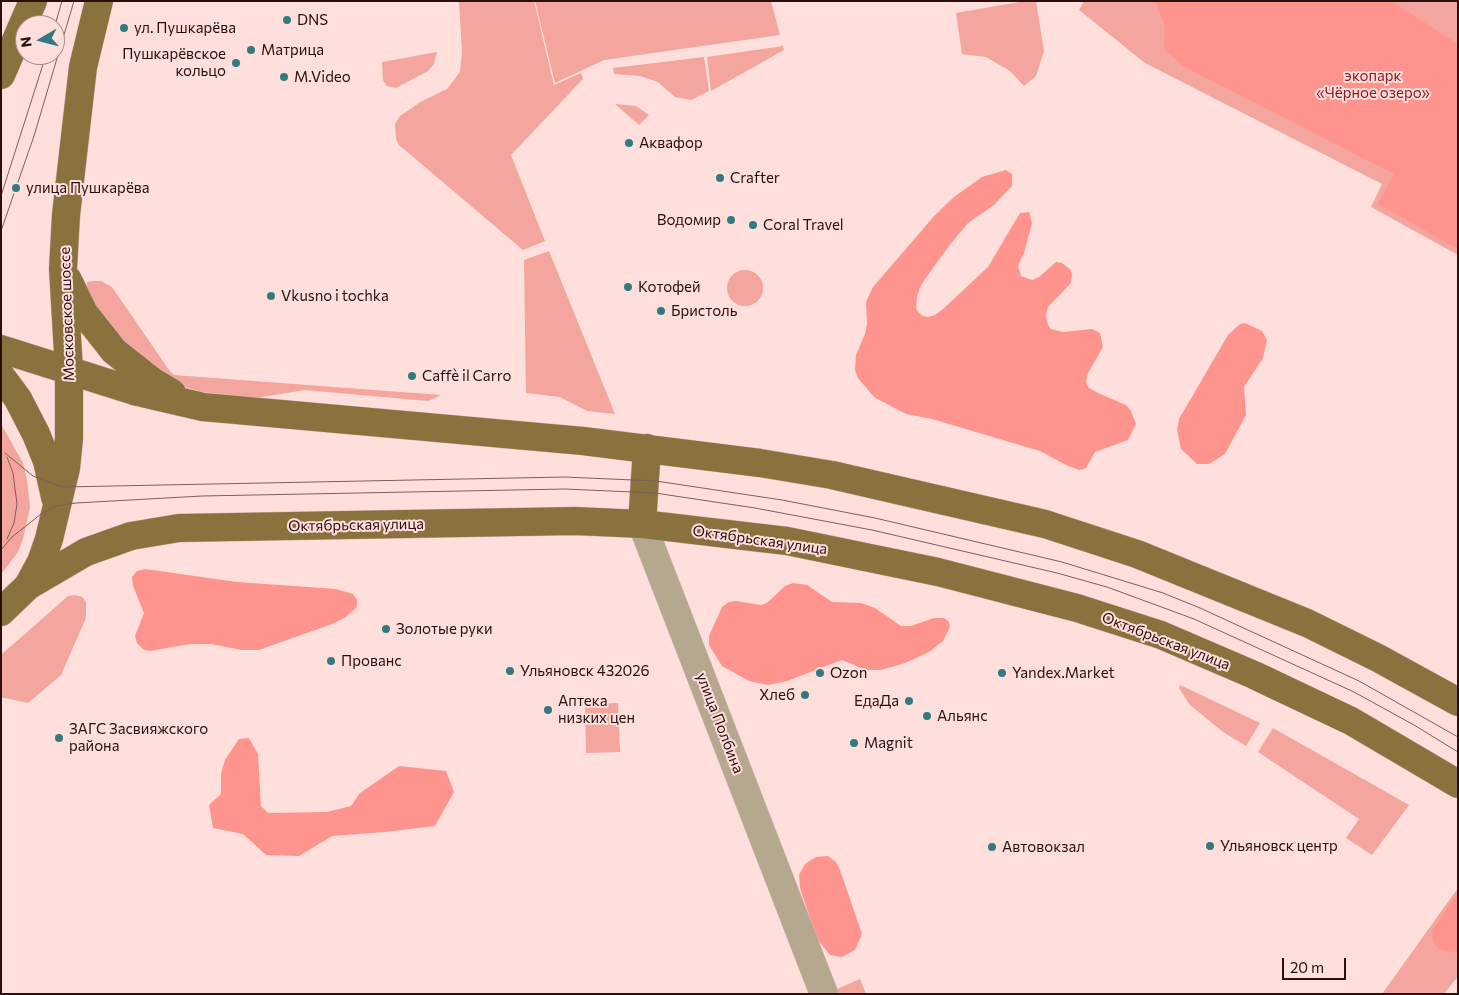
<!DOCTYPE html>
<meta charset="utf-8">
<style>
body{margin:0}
#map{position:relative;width:1459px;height:995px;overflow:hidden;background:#ffdfdc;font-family:Commissioner,sans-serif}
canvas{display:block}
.frame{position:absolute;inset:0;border:2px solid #290f0d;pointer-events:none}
.north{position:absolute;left:15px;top:15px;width:50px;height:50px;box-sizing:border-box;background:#ffdfdc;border:1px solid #a98c89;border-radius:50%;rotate:262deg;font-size:14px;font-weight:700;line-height:20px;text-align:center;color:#290f0d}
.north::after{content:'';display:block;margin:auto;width:18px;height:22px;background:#327a82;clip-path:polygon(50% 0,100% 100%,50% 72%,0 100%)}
.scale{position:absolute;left:1282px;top:958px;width:64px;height:22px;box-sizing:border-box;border:2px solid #290f0d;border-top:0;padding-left:6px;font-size:15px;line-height:18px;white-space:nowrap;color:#290f0d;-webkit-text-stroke:4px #ffdfdc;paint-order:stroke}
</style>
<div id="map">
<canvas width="1459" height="995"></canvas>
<div class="frame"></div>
<div class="north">N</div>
<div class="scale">20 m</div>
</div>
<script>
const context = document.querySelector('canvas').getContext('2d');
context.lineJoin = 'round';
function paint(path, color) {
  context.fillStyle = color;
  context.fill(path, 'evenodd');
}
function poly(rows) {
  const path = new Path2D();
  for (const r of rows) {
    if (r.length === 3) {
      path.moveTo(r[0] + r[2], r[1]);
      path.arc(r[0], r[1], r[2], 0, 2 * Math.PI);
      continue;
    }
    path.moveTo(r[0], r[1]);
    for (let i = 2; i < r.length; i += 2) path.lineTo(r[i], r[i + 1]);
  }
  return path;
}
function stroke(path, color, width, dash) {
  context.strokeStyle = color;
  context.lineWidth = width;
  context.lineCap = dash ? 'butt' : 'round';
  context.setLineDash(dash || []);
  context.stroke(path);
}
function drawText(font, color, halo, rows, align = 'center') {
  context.font = font + ' Commissioner,sans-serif';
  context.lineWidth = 4;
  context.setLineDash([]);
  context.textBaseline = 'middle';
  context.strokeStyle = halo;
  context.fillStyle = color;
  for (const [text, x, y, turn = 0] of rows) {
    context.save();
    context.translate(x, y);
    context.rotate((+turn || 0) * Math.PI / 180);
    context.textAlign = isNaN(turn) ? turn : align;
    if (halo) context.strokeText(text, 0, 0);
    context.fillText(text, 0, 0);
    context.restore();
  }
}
paint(poly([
 [459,1,534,1,554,85,581,73,583,79,511,155,545,241,523,250,399,145,396,139,395,124,400,116,422,101,447,89,460,72,462,52],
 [535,1,771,1,780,35,604,60,555,83],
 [1025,1,1036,1,1044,51,1036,76,1024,86,1010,71,986,57,962,54,956,13],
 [1084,1,1458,1,1458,255,1371,207,1382,184,1145,63,1079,10],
 [783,46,784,50,711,91,707,57],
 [437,52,434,64,428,71,396,88,387,86,383,80,382,62],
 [704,57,709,91,691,100,675,97,658,82,640,76,614,74,613,68],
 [615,104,636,106,649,115,639,125],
 [549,251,615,414,587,411,560,397,526,393,524,260],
 [745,288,18],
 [94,281,101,281,112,287,169,370,174,375,441,395,428,401,305,390,256,398,202,392,174,384,120,348,87,292,87,282],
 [1,424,23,463,27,480,30,508,23,539,18,552,1,574],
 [75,595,82,597,86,602,86,618,61,675,28,703,1,697,1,655,68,596],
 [1180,685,1260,723,1246,746,1223,732,1189,704,1179,688],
 [618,703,620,752,586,753,585,704],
 [1273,728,1409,805,1372,855,1346,838,1359,819,1258,752],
 [1458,888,1458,976,1444,994,1382,994],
 [860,979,866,994,839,994,837,989]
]), '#f3a59e');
paint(poly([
 [1391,1,1458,44,1458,249,1378,204,1394,174,1183,66,1164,49,1165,27,1156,2],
 [1006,170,1012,174,1012,186,994,205,968,223,948,247,921,285,917,296,916,309,922,316,928,317,935,315,943,309,988,267,1020,213,1029,212,1032,223,1024,253,1018,266,1021,276,1032,280,1039,277,1056,262,1062,263,1070,269,1072,274,1071,283,1048,307,1046,315,1048,325,1051,329,1063,332,1092,329,1100,333,1103,347,1088,373,1086,382,1089,388,1098,393,1126,405,1131,411,1136,424,1128,440,1095,452,1086,468,1080,470,1068,466,1040,451,932,419,906,414,874,397,858,378,855,370,856,355,865,334,867,324,866,302,873,287,935,215,954,197,982,177],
 [1245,323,1262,331,1267,340,1263,358,1244,387,1246,415,1225,454,1209,464,1197,464,1181,449,1177,430,1179,419,1228,335,1240,324],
 [145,569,237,582,336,589,353,594,357,600,357,607,346,617,332,624,259,650,242,650,211,644,190,644,150,651,144,650,137,643,135,636,144,613,133,586,132,577,137,571],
 [793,583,807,585,832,602,861,603,875,608,901,626,911,626,934,618,944,618,949,622,950,627,943,641,929,652,905,663,881,670,866,670,842,660,787,681,768,685,749,681,722,666,709,645,709,636,722,607,729,602,736,601,761,605,767,603,785,586],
 [249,738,258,754,261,806,268,813,327,812,351,806,360,793,399,766,446,771,454,792,435,826,385,832,332,836,299,856,266,855,243,834,213,828,209,805,221,794,221,774,225,760,239,739],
 [828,856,836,862,840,870,862,934,855,950,842,957,830,955,817,939,800,888,799,875,805,864,816,857],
 [1458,892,1458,951,1448,952,1437,948,1433,940,1432,931]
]), '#fe948d');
const minor = poly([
 [642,524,824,994]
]);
const major = poly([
 [1,75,33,1],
 [68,280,84,313,114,351,152,381,172,393],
 [1,349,134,391,203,407,583,441,760,463,832,475,1045,524,1137,554,1307,623,1378,658,1458,702],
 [1,376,18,399,36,434,47,461,55,497],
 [642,524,647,448],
 [28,586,86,552,131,536,179,528,575,521,642,524,787,541,938,572,1077,608,1161,635,1254,675,1351,721,1458,784],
 [1,612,28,586,41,562,49,539,66,468,69,438,69,370,63,269,66,215,83,67,99,1]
]);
stroke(minor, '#d8bab7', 29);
stroke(major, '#d8bab7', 29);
stroke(minor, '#b5a88e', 28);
stroke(major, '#8a723f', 28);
stroke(poly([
 [55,25,62,1],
 [1,196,46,55],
 [1,231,34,136,74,1],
 [5,453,33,476,62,487,564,477,656,481,782,500,875,518,1062,562,1163,593,1200,608,1359,681,1458,737],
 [7,457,13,473,17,504,14,523,7,539],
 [1,550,12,537,41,514,56,506,76,503,202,496,565,489,655,493,755,508,872,530,1057,573,1107,587,1194,619,1354,692,1414,725,1458,752]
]), '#7b5f5c', 1);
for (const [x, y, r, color] of [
 [287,20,5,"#327a82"],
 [124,28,5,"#327a82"],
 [251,50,5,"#327a82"],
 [236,63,5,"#327a82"],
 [284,77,5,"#327a82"],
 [629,143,5,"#327a82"],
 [720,178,5,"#327a82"],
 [16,188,5,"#327a82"],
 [731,220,5,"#327a82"],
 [753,225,5,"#327a82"],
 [628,287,5,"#327a82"],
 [271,296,5,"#327a82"],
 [661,311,5,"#327a82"],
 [412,376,5,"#327a82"],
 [386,629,5,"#327a82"],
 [331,661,5,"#327a82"],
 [510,671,5,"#327a82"],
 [820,673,5,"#327a82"],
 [1002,673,5,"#327a82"],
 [805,695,5,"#327a82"],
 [909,701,5,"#327a82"],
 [548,710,5,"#327a82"],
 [927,716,5,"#327a82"],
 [59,738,5,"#327a82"],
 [854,743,5,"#327a82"],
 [1210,846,5,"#327a82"],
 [992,847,5,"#327a82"]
]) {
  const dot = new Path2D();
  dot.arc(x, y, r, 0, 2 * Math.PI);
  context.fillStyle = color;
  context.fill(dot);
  stroke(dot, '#ffdfdc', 2);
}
drawText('15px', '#290f0d', '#ffdfdc', [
 ["DNS",297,20],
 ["ул. Пушкарёва",134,28],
 ["Матрица",261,50],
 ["Пушкарёвское",226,54,"right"],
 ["кольцо",226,71,"right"],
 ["M.Video",294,77],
 ["Аквафор",639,143],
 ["Crafter",730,178],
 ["улица Пушкарёва",26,188],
 ["Водомир",721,220,"right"],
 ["Coral Travel",763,225],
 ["Котофей",638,287],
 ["Vkusno i tochka",281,296],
 ["Бристоль",671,311],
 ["Caffè il Carro",422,376],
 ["Золотые руки",396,629],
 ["Прованс",341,661],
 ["Ульяновск 432026",520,671],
 ["Ozon",830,673],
 ["Yandex.Market",1012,673],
 ["Хлеб",795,695,"right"],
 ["Аптека",558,701],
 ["низких цен",558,718],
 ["ЕдаДа",899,701,"right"],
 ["Альянс",937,716],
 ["ЗАГС Засвияжского",69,729],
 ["района",69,746],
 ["Magnit",864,743],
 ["Ульяновск центр",1220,846],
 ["Автовокзал",1002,847]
], 'left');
drawText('15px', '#92141c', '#ffdfdc', [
 ["экопарк",1373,76],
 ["«Чёрное озеро»",1373,93]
]);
drawText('15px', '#290f0d', '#ffdfdc', [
 ["Московское шоссе",67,314,-92],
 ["Октябрьская улица",356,525,-1],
 ["Октябрьская улица",760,540,8],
 ["Октябрьская улица",1166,641,21],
 ["улица Полбина",720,723,69]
]);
</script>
